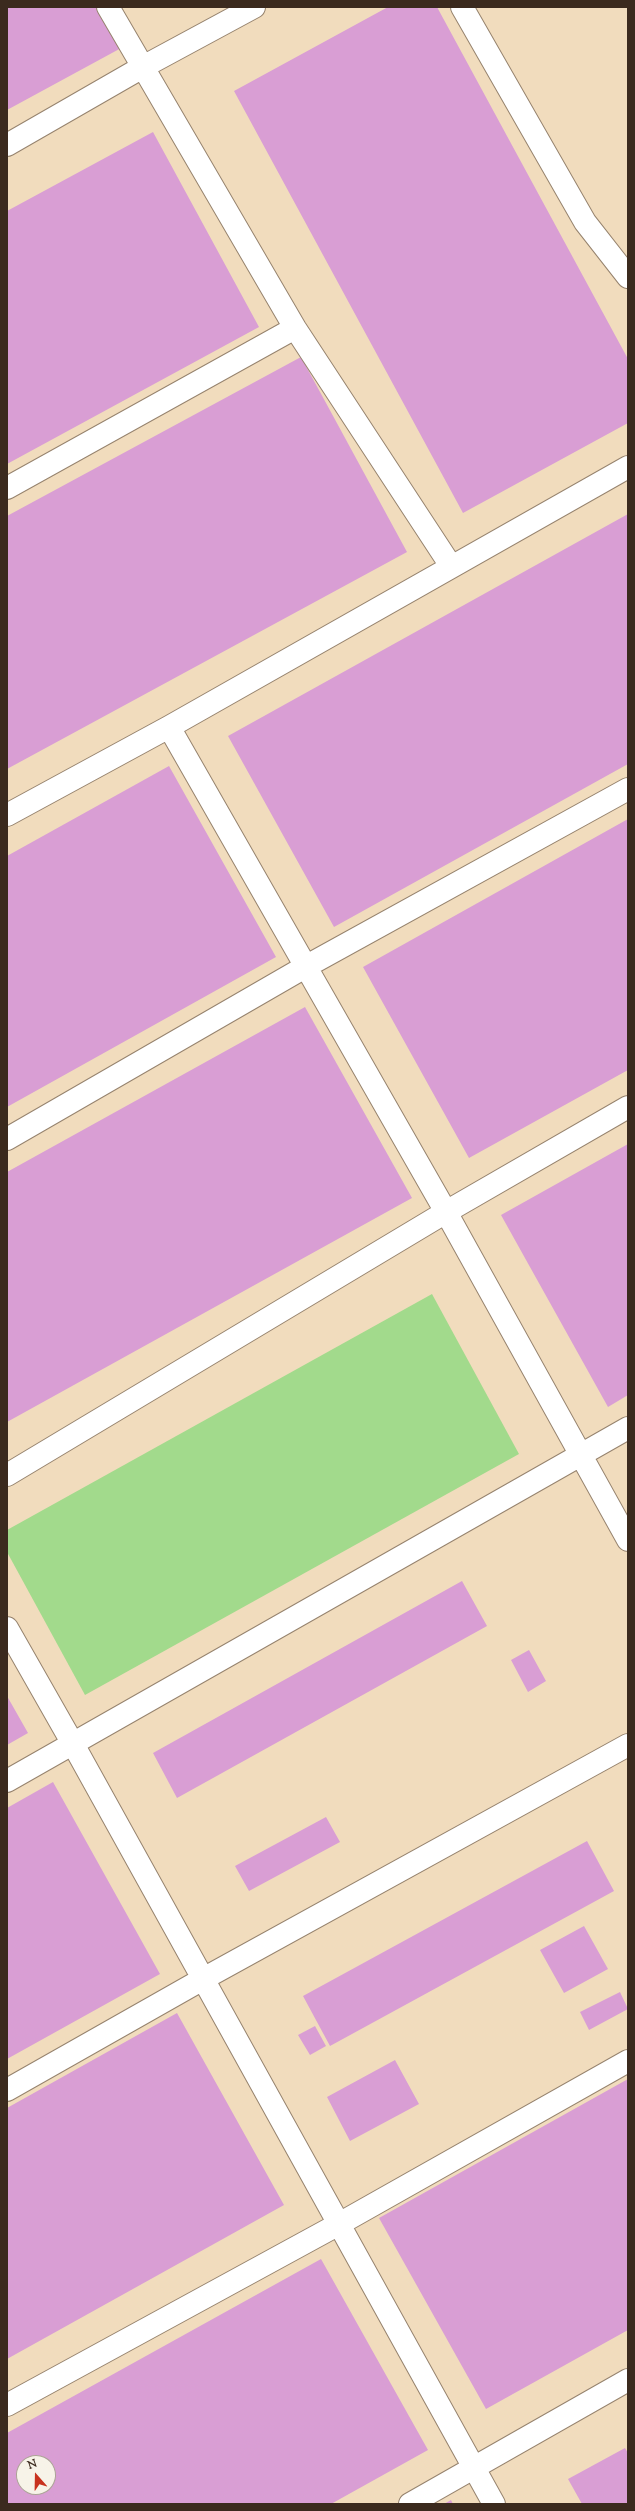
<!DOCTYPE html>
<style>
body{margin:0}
#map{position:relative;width:635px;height:2511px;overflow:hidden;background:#f1dcbd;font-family:"Sorts Mill Goudy",serif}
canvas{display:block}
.frame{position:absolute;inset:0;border:8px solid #3b2a1e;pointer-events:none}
.north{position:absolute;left:16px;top:2455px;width:40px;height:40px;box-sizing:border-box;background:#f7f3e8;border:1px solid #aca397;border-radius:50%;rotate:340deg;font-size:11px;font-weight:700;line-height:16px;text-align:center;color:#3b2a1e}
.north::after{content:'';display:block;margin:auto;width:14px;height:18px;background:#c8321e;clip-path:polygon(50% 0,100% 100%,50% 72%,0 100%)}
</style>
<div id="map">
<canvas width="635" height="2511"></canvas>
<div class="frame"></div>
<div class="north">N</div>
</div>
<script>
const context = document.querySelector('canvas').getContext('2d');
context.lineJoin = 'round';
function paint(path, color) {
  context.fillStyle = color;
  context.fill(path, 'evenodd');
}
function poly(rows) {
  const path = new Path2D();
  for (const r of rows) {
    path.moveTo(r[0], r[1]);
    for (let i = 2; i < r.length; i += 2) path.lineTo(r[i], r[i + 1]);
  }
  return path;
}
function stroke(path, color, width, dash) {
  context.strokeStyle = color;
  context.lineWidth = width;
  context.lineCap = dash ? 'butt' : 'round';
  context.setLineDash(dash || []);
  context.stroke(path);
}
paint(poly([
 [432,1294,519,1454,85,1695,7,1552,7,1530]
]), '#a2da8c');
paint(poly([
 [7,7,101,7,123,47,7,110],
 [388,7,437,7,628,359,628,423,463,513,234,91],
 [153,132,259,327,7,464,7,211],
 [301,357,407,552,7,769,7,516],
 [628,514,628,764,334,927,228,736],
 [169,766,276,957,7,1107,7,856],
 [628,819,628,1070,469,1158,363,967],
 [305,1007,412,1198,7,1422,7,1172],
 [628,1144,628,1395,608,1407,501,1215],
 [462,1581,487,1626,177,1798,153,1753],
 [529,1650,546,1681,528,1692,511,1660],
 [7,1696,28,1733,7,1745],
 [53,1782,160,1974,7,2059,7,1808],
 [326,1817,340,1842,249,1891,235,1866],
 [587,1841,614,1891,330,2046,303,1996],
 [584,1926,608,1969,564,1993,540,1950],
 [620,1992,628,2009,589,2030,580,2012],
 [177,2013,284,2205,7,2359,7,2108],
 [315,2026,326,2046,310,2055,298,2035],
 [395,2060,419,2104,350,2141,327,2097],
 [628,2079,628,2330,486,2409,379,2218],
 [321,2259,428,2450,331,2504,7,2504,7,2433],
 [24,2463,48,2463,48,2487,24,2487],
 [625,2448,628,2453,628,2504,582,2504,568,2479],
 [451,2500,453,2504,444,2504]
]), '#d99ed4');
const street = poly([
 [108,7,295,328,451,566],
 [7,145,141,68,254,7],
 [7,488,295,328],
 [169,727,446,1212,628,1540],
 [7,815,169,727,628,467],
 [7,1139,305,967,628,789],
 [7,1475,446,1212,628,1107],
 [7,1628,73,1744,494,2504],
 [7,1781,628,1428],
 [7,2090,203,1979,628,1745],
 [7,2405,339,2224,628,2061],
 [410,2504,628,2380]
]);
const secondary = poly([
 [462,7,585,222,628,277]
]);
stroke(street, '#96836e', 24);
stroke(secondary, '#96836e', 24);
stroke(street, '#fff', 22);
stroke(secondary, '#fff', 22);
</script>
